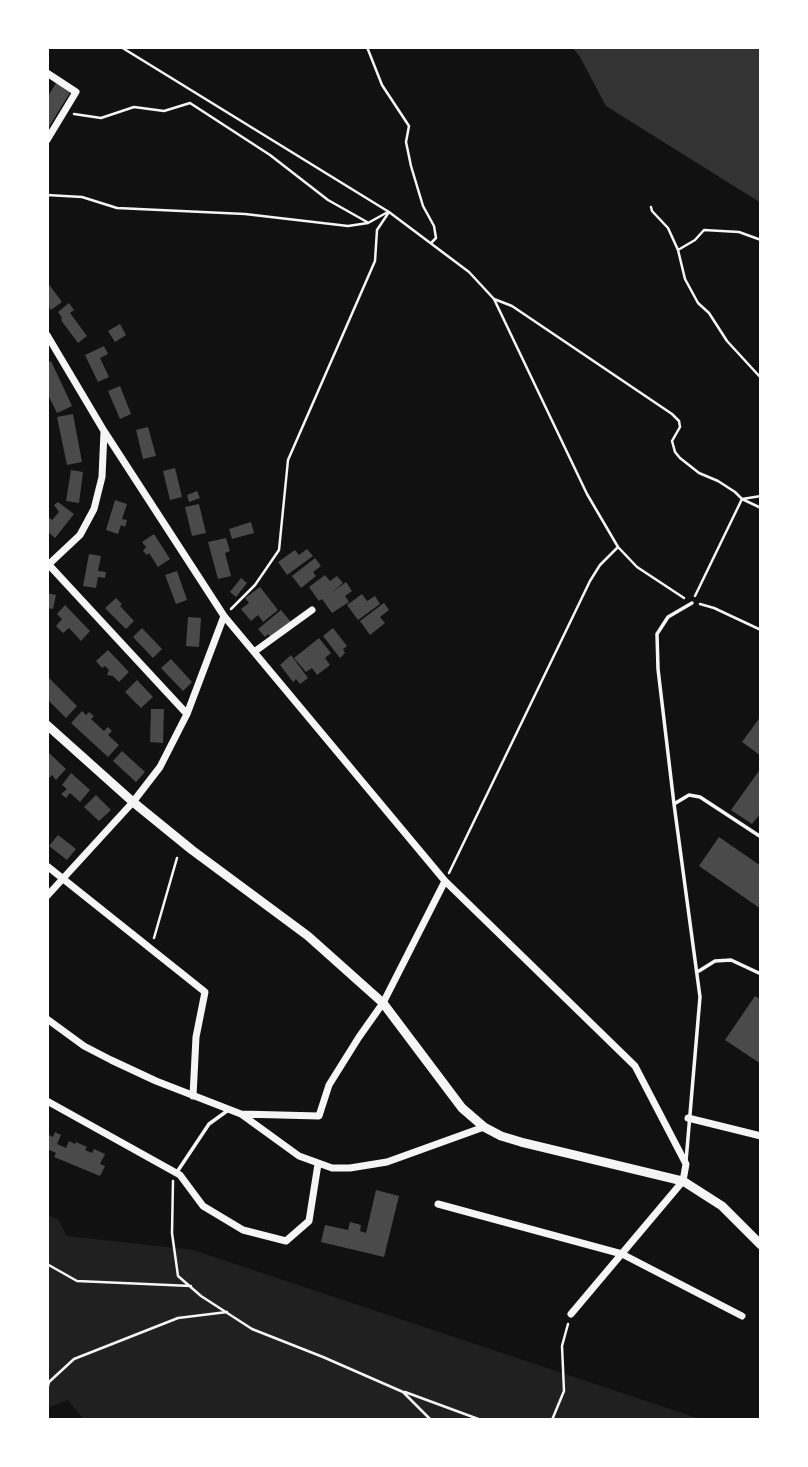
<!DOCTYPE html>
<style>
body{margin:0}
#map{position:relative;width:808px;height:1467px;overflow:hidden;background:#111;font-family:"Sofia Sans Condensed",sans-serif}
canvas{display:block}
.frame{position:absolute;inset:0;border:49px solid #fff;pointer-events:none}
</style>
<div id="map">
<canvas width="808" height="1467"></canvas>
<div class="frame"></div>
</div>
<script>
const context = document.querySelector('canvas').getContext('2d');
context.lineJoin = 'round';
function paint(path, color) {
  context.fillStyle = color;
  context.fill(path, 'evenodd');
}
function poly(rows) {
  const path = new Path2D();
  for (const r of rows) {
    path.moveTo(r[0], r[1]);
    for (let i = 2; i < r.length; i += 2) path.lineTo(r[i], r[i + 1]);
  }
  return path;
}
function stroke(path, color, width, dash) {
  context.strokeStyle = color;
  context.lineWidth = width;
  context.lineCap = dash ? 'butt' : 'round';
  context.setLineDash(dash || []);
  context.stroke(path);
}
paint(poly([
 [47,1215,58,1219,67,1236,193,1250,703,1420,84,1420,68,1400,47,1408]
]), '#202020');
paint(poly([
 [572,47,761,47,761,203,606,106,580,57]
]), '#333');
paint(poly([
 [56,83,71,91,47,130,47,98],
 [47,282,62,302,51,310,47,305],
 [69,303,74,310,70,313,87,336,78,343,61,320,62,318,58,312],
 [120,324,126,335,115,342,108,331],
 [104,346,108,354,100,358,109,377,98,382,85,355],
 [51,361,72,406,57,413,47,393,47,363],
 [120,386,131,414,120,419,108,391],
 [73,414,82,462,67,465,57,417],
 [148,427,156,456,143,459,136,430],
 [175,468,182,497,170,500,163,471],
 [71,470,83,472,79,503,66,501],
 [197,491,200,498,189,502,187,495],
 [115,500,127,504,122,519,127,520,125,527,121,525,118,534,106,530],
 [58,502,74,514,55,538,47,531,47,516,52,520,59,512,54,505],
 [199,504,206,533,192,536,185,507],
 [251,522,254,533,232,539,229,529],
 [154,534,170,559,158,567,149,553,147,555,143,551,146,547,142,542],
 [226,538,230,551,225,553,231,576,218,579,208,542],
 [307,549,313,556,287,575,278,562,295,550,299,555],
 [89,554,101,556,98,571,106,572,105,578,98,577,96,588,83,586],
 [315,558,321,566,313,572,316,576,301,588,292,576],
 [177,571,187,600,176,604,165,575],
 [325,575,330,581,337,576,343,583,331,593,346,582,352,591,345,596,349,602,332,613,322,599,319,601,309,587],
 [241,578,247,583,236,597,230,592],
 [260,587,278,610,263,622,258,615,251,621,241,609,249,603,245,598],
 [47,593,56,595,53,609,47,608],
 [362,594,367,601,375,596,380,604,358,620,347,605],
 [116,598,122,604,120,606,134,621,126,629,105,608],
 [384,603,389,610,380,617,385,623,370,635,360,621],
 [65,605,90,631,81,641,69,628,63,633,56,626,62,619,57,614],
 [281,610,291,622,271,638,268,634,265,637,258,629],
 [188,617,201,618,199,647,186,646],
 [142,628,162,649,153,658,133,637],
 [333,628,347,646,343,649,345,653,340,658,323,636],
 [319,638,331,653,325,658,330,665,317,675,312,668,306,672,294,658],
 [108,650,129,672,119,682,113,676,107,675,109,670,105,666,102,668,96,661],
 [291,655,308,678,300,684,296,679,293,682,280,665],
 [171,659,192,682,183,691,161,668],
 [47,676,77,706,66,718,47,699],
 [137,680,153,697,141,708,125,692],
 [151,709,164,709,163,743,150,742],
 [82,711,86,715,89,712,94,716,91,719,104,731,108,727,112,731,108,735,119,745,108,757,71,723],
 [761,716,761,756,742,742],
 [47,751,66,769,56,780,52,775,47,780],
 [122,751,145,772,136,782,113,761],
 [761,768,761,813,752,824,731,810],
 [71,773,90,790,80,802,70,793,66,798,61,794,67,789,62,785],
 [96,795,111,810,99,821,84,807],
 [58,835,76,849,67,860,49,846],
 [719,837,761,866,761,909,699,866],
 [755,996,761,1000,761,1064,725,1040],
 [55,1132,61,1135,57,1144,66,1148,69,1141,75,1144,76,1142,87,1147,85,1150,92,1153,94,1149,105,1154,100,1164,105,1166,100,1176,54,1157,56,1153,47,1149,47,1134,53,1137],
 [376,1190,399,1196,384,1257,321,1242,325,1225,348,1230,350,1222,361,1225,360,1231,366,1233]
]), '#4a4a4a');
stroke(poly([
 [121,47,389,212,469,272,494,299,587,494,618,547,637,567,684,598],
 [367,47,382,85,409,126,406,142,411,166,423,206,434,226,436,238,432,242],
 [74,114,101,118,134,107,164,111,190,103,270,155,328,200,367,222],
 [47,195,82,197,117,208,245,214,348,226,368,223,386,213],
 [651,207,652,211,668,228,678,250],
 [761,240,739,232,704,230,695,240,678,250,685,279,698,303,709,313,727,341,761,378],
 [494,299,512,306,672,414,679,421,680,427,672,441,675,452,680,458,699,473,718,481,735,492,742,499,761,508],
 [695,596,742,499,761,496],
 [700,604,714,608,761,630],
 [231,609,255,585,279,550,288,460,375,261,377,230,389,212],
 [449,873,590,581,600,565,618,547],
 [154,938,177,858],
 [173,1181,172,1233,178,1276,201,1296,252,1329,323,1357,403,1392,431,1420],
 [47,1264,77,1281,191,1286],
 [47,1390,49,1382,74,1359,178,1318,227,1312],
 [405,1392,481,1420],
 [552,1420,564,1391,562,1346,568,1324]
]), '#f5f5f5', 2.5);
stroke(poly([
 [674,804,689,795,700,797,761,837],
 [699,971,715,961,731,960,761,974],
 [686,1161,700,997,674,804,658,669,657,634,668,617,692,603],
 [177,1172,209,1124,227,1111]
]), '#f5f5f5', 3.5);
stroke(poly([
 [47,73,76,92,47,140],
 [47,335,104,431,224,616,445,881,635,1066,686,1164,683,1181,571,1314],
 [49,565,187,714],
 [47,566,80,535,94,509,102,477,104,432],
 [254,652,312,610],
 [47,866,205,992,196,1037,193,1096],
 [47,896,133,802,160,767,187,714,224,616],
 [47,1019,84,1046,111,1060,156,1081,241,1114,319,1116,329,1085,359,1037,383,1003,445,881],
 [47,1101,180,1175,203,1206,243,1230,286,1241,309,1221,318,1164],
 [241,1114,299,1156,332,1168,350,1168,387,1162,484,1127],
 [688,1118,761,1136],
 [438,1204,622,1254,742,1316]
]), '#f5f5f5', 7);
stroke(poly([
 [47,725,133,802,192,850,308,936,383,1003,462,1108,484,1127,501,1136,521,1142,683,1181,722,1206,761,1245]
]), '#f5f5f5', 9);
</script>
